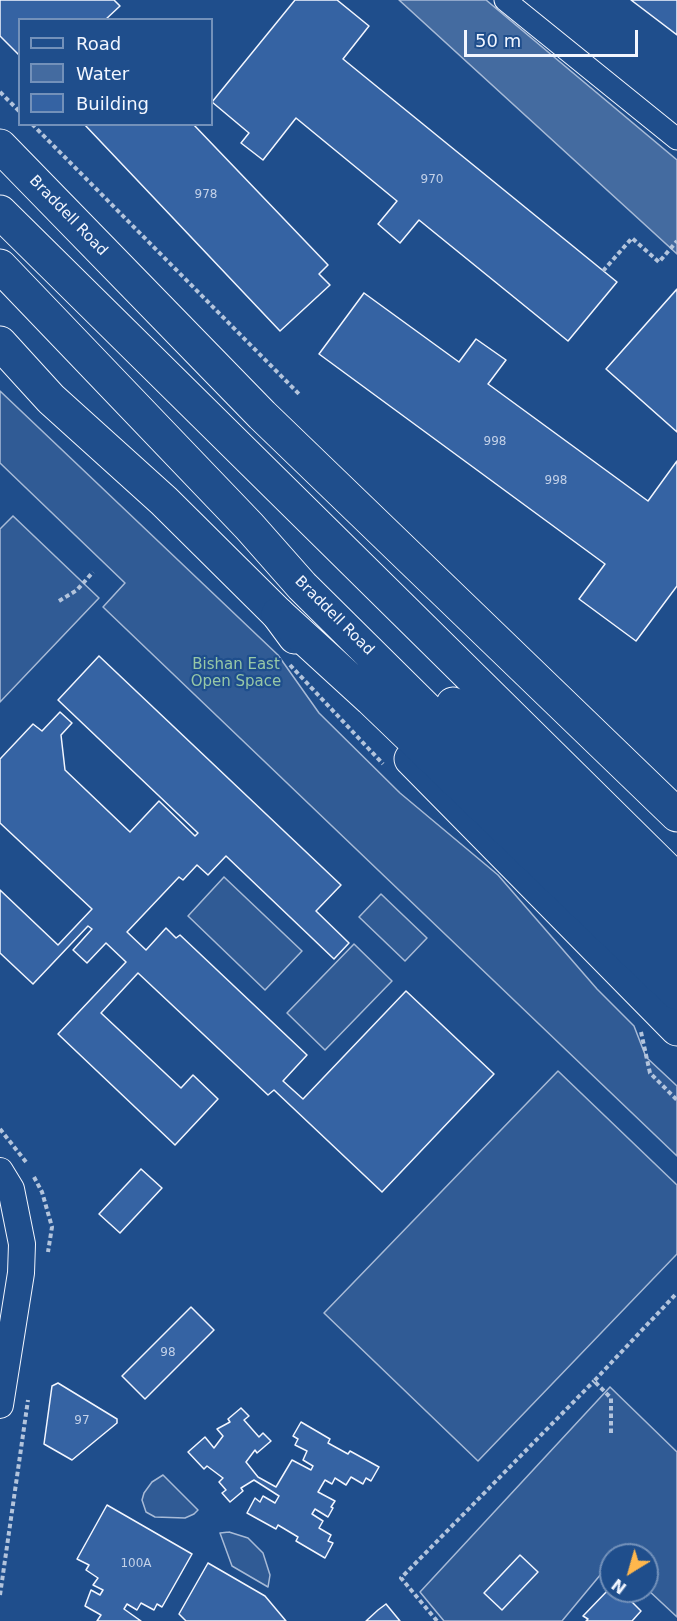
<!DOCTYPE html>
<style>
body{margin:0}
#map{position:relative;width:677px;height:1621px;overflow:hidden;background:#1f4e8c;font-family:"DejaVu Sans",sans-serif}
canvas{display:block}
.legend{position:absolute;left:18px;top:18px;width:195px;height:108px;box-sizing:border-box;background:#1f4e8c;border:2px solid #7391ba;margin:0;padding:8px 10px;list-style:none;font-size:18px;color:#f2f6ff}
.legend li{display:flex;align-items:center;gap:12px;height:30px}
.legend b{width:30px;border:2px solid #7391ba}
.north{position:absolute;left:599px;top:1543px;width:60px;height:60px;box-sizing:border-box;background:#1f4e8c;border:2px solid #7391ba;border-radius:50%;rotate:217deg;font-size:16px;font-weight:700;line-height:24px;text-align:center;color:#f2f6ff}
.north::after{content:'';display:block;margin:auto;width:21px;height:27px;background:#ffb74d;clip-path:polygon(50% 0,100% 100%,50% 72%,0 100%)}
.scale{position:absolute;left:464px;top:30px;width:174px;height:27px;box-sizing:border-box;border:3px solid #f2f6ff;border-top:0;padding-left:8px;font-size:18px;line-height:21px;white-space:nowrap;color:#f2f6ff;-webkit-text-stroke:4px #1f4e8c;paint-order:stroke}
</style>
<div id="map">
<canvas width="677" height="1621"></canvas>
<ul class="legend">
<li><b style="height:8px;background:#1f4e8c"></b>Road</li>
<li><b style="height:16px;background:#446ba0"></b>Water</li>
<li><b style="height:16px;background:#3563a3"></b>Building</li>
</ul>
<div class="north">N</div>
<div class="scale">50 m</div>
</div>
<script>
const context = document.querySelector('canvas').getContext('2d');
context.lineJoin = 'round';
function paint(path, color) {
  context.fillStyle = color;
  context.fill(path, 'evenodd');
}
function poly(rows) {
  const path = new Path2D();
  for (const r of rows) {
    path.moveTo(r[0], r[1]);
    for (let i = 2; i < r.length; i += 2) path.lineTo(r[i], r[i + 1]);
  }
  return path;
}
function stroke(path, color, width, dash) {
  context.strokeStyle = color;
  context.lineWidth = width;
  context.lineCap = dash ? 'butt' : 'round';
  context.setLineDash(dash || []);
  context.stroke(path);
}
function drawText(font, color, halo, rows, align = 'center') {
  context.font = font + ' "DejaVu Sans",sans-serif';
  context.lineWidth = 4.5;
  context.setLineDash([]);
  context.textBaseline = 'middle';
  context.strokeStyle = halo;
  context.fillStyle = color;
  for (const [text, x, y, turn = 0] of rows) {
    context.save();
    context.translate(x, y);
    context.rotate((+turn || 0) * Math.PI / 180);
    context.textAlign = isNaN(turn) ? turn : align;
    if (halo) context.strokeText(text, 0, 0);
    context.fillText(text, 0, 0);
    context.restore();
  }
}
const built = poly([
 [0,391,278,655,319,713,400,793,498,875,597,989,634,1026,646,1057,677,1086,677,1156,103,607,125,583,0,463,0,391],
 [13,516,99,598,0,702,0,529,13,516],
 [224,877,302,951,265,990,188,916,224,877],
 [381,894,427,938,405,961,359,917,381,894],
 [354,944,392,981,325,1050,287,1013,354,944],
 [558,1071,677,1185,677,1254,478,1461,324,1313,558,1071],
 [610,1387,677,1452,677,1617,647,1589,647,1555,611,1555,611,1562,562,1621,444,1621,420,1592,610,1387],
 [163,1475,198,1510,194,1514,185,1518,155,1517,146,1512,142,1500,144,1493,152,1482,163,1475],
 [229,1532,248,1538,263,1553,270,1575,268,1587,232,1566,220,1533,229,1532]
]);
paint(built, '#305b95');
stroke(built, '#a8bbd7', 1.5);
const water = poly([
 [399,0,486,0,677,160,677,254,399,0]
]);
paint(water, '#446ba0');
stroke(water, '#a8bbd7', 1.5);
const building = poly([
 [0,0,114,0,120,6,105,20,20,20,20,56,0,36,0,0],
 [295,0,337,0,369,26,343,59,617,282,568,341,419,220,400,243,378,224,397,201,296,118,263,160,241,143,249,133,212,102,295,0],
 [631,0,677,0,677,35,631,0],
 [84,124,193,124,328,265,319,274,330,285,280,331,84,124],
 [677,289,677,432,606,369,677,289],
 [364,293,459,362,476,339,506,360,488,384,648,501,677,461,677,586,636,641,579,599,605,564,319,354,364,293],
 [99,656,341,885,316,911,349,943,334,959,226,856,208,875,197,865,183,880,179,877,127,932,146,950,166,928,176,938,180,935,307,1055,283,1081,303,1099,406,991,494,1074,382,1192,274,1090,268,1095,138,973,101,1013,181,1088,193,1075,218,1099,175,1145,58,1034,126,962,106,943,87,963,73,950,92,929,88,926,33,984,0,953,0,890,58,945,92,909,0,823,0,759,33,724,42,731,60,712,72,723,61,735,65,770,130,832,159,801,195,836,198,833,58,700,99,656],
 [141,1169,162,1188,120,1233,99,1214,141,1169],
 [191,1307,214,1330,145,1399,122,1376,191,1307],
 [58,1383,117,1419,117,1423,72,1460,44,1444,52,1386,58,1383],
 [241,1408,249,1416,244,1420,259,1437,263,1433,271,1441,257,1453,255,1450,246,1462,258,1477,276,1487,292,1460,311,1470,313,1466,303,1460,307,1451,295,1445,298,1439,293,1436,301,1422,330,1439,328,1443,348,1454,350,1451,379,1467,371,1481,366,1478,363,1484,351,1477,346,1485,335,1478,332,1484,325,1480,318,1492,335,1501,331,1507,333,1508,328,1517,315,1509,312,1514,323,1521,319,1528,331,1535,328,1541,333,1543,325,1558,296,1541,298,1537,278,1525,276,1529,247,1513,255,1498,260,1502,263,1496,275,1503,279,1496,254,1480,241,1488,243,1491,230,1502,222,1493,226,1490,219,1482,223,1478,207,1466,204,1469,188,1452,205,1437,214,1448,223,1436,217,1429,230,1422,228,1419,241,1408],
 [107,1505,192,1554,162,1607,157,1604,154,1610,141,1603,137,1610,127,1604,124,1609,141,1621,97,1621,101,1615,85,1606,91,1590,100,1595,103,1590,93,1585,98,1578,86,1570,89,1565,77,1559,107,1505],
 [520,1555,538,1572,502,1610,484,1593,520,1555],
 [208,1563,265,1596,286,1621,186,1621,179,1614,208,1563],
 [611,1587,611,1591,621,1591,641,1611,632,1621,586,1621,588,1619,583,1616,611,1587],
 [386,1604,400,1621,366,1621,378,1610,386,1604]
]);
paint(building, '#3563a3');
stroke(building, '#f2f6ff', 1.5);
const minor = poly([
 [505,0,677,139]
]);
const tertiary = poly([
 [0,1171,11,1189,22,1244,21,1273,0,1405]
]);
const primary = poly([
 [0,146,262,415,677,815],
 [0,343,51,399,164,501,278,614,295,637],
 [411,759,677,1029]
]);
const trunk = poly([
 [0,212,677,880],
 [0,266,249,526,302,586,677,957],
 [278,614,371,699,677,993],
 [453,704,677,919]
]);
stroke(minor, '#f2f6ff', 23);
stroke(tertiary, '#f2f6ff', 28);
stroke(primary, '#f2f6ff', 35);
stroke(trunk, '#f2f6ff', 35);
stroke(poly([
 [0,92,20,112],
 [32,124,299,394],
 [603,271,632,238,659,262,677,241],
 [59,601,77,590,93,572],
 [290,665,383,764],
 [641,1032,650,1073,677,1100],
 [0,1129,26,1162],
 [34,1177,42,1192,52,1227,48,1252],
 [611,1433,611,1398,594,1381,677,1293],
 [0,1595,28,1400],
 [437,1621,401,1578,594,1381]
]), '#b3c4dc', 4, [4.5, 3]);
stroke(minor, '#1f4e8c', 21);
stroke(tertiary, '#1f4e8c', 26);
stroke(primary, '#1f4e8c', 33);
stroke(trunk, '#1f4e8c', 33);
drawText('12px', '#c3d1e8', null, [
 ["970",432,180],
 ["978",206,195],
 ["998",495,442],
 ["998",556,481],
 ["98",168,1353],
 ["97",82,1421],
 ["100A",136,1564]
]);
drawText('15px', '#f2f6ff', '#1f4e8c', [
 ["Braddell Road",68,216,46],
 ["Braddell Road",334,616,45]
]);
drawText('15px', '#97c8a6', '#1f4e8c', [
 ["Bishan East",236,665],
 ["Open Space",236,682]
]);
</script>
